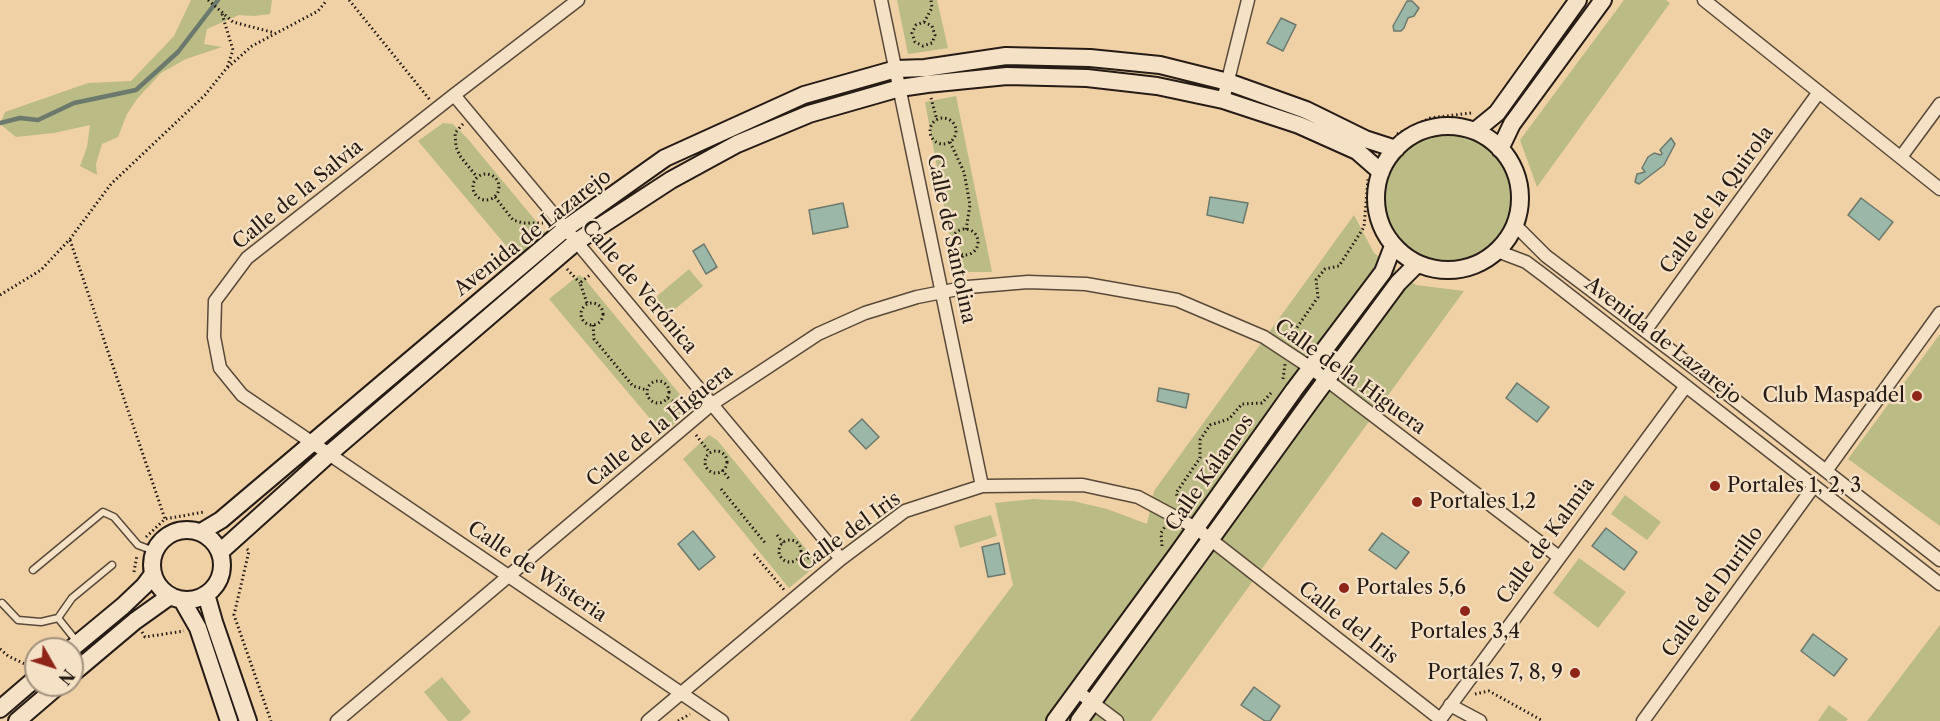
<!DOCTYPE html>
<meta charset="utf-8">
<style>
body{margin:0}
#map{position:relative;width:1940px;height:721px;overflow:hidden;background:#f0d1a6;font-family:"Libre Caslon Text",serif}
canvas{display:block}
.north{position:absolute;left:24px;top:637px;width:60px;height:60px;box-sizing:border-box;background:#f5e1c5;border:2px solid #a2927f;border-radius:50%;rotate:129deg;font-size:16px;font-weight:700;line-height:24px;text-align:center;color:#261c15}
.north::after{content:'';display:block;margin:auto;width:21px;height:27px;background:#8f2418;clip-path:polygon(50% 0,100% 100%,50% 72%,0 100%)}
</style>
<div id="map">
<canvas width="1940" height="721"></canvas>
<div class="north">N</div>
</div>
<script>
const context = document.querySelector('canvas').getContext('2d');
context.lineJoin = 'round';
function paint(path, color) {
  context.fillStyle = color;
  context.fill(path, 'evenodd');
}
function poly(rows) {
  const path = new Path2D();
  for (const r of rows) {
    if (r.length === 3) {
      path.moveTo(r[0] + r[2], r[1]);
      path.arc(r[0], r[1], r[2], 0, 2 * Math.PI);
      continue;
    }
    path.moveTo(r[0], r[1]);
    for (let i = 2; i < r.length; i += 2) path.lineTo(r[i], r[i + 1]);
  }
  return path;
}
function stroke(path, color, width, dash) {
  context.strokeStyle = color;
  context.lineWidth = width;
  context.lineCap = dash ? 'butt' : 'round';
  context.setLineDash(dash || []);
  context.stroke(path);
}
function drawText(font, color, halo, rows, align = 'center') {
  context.font = font + ' "Libre Caslon Text",serif';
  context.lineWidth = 4.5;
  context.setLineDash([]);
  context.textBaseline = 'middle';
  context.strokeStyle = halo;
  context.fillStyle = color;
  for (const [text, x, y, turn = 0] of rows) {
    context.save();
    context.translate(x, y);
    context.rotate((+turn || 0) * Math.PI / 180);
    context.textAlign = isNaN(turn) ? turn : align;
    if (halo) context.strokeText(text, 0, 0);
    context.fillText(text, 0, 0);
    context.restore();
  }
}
paint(poly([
 [191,0,272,0,270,14,254,16,239,15,207,29,204,44,222,47,186,59,161,73,137,99,127,114,118,137,102,144,96,164,97,175,80,166,87,147,90,125,54,133,16,137,0,124,5,112,88,83,131,81,174,36],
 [897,0,937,0,948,48,908,54],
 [1624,0,1666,0,1670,3,1537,187,1520,140],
 [956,96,992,272,956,272,925,102],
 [443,123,453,124,467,138,545,232,545,238,518,260,418,141],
 [1448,198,65],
 [1354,215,1374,253,1416,285,1464,291,1151,721,910,721,1013,585,995,503,1033,499,1073,501,1107,509,1147,524,1154,491],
 [689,269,703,286,669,314,656,297],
 [579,275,584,278,687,403,689,408,688,412,663,434,549,299],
 [1940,334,1940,526,1848,459],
 [709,435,717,440,816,561,817,565,789,588,683,459],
 [1625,495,1661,522,1647,540,1611,514],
 [991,515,997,536,960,548,954,526],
 [1579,558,1626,592,1598,628,1553,593],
 [1940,625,1940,721,1867,721,1871,716],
 [442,677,471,712,461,721,448,721,424,692],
 [1829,705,1848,719,1846,721,1818,721]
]), '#bbbb85');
const water = poly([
 [1407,1,1412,1,1419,8,1414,16,1408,18,1404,28,1401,31,1394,31,1393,26,1407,1],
 [1281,18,1296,25,1283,51,1267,43,1281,18],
 [1671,138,1675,144,1664,165,1639,184,1635,182,1637,174,1645,172,1642,168,1648,157,1654,153,1661,155,1662,153,1660,150,1671,138],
 [1210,197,1248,203,1243,223,1207,215,1210,197],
 [1861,198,1893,222,1879,240,1848,215,1861,198],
 [843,203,848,227,813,234,809,210,843,203],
 [704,244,717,267,706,274,693,251,704,244],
 [1517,383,1549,407,1537,422,1506,398,1517,383],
 [1159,388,1189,394,1186,408,1157,401,1159,388],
 [862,419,879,437,866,449,849,431,862,419],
 [1606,528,1637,552,1624,570,1592,546,1606,528],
 [693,531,715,557,699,570,678,544,693,531],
 [1382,533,1409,552,1396,569,1369,550,1382,533],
 [999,543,1005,574,988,577,982,547,999,543],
 [1813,634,1847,659,1834,676,1801,651,1813,634],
 [1254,687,1280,706,1270,721,1265,721,1241,705,1254,687]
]);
paint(water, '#9ab7a7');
stroke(water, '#6c796d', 1.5);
stroke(poly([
 [0,123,20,118,38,120,74,103,136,90,178,52,218,0]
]), '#6c796d', 4.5);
const lane = poly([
 [33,570,103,512,114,517,138,545,154,551],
 [2,603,18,620,41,622,58,618,78,643],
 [58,618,72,598,112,565]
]);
const street = poly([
 [578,0,454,95,247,258,215,301,214,337,220,368,242,395,722,721],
 [881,0,982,486],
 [1704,0,1940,189],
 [454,95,841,559],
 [1223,100,1248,0],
 [1901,157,1940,104],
 [1515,225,1546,256,1698,371,1940,560],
 [1497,251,1526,262,1546,277,1940,584],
 [1645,331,1819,92],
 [1826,471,1940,313],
 [1077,691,1117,721],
 [1450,705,1480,721],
 [337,721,712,404,818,334,865,313,917,297,968,287,1028,282,1086,284,1177,300,1264,337,1311,368,1559,557],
 [648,721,841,559,905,511,982,486,1083,485,1138,497,1196,528,1440,719],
 [1439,721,1686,386],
 [1643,721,1814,486]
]);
const secondary = poly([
 [1448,198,72],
 [1475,131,1497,113,1578,0],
 [1500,149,1512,124,1603,0],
 [187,565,35],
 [201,532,221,520,565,229,665,158,804,95,896,69,925,68,1006,56,1090,58,1160,65,1228,82,1306,110,1365,139,1396,149],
 [220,552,329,454,576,242,671,180,737,144,809,114,900,88,927,84,1007,76,1087,78,1157,86,1223,100,1299,125,1357,151,1381,172],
 [206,594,214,622,248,721],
 [182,600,198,628,229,721],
 [71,649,123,606,144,586,153,574],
 [72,674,135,621,170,596],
 [0,709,36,678],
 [17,721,59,685],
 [1055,721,1178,553,1294,390,1383,272,1393,246],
 [1079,721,1310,402,1398,283,1417,264]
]);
stroke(lane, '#584939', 9);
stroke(street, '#584939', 15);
stroke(secondary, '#261c15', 20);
stroke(poly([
 [208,0,233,22,275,33],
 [349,0,430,100],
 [222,14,233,50,227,68],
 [924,22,932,26,935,35,932,43,923,46,915,42,912,33,916,25,924,22,932,8,931,0],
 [931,98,937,120],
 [943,131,13],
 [463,124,455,133,456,147,460,156,477,177],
 [1397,134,1430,118,1471,113],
 [950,142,964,172,970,205,966,230],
 [486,187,13],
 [495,197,513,220,523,223,543,223],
 [965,242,13],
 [70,240,165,519],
 [951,263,959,266],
 [567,269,580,283],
 [963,274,959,266,963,255],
 [0,295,41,270,70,239,111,184,205,95,226,69,252,46,318,11,327,0],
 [592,314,11],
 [587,303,580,283,590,275],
 [593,325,594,339,633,386,647,390],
 [1299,345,1296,329,1318,297,1316,280,1325,269,1339,266,1364,227,1368,179],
 [1283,379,1285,364],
 [658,392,11],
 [668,398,674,402,682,402,691,396],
 [696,435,710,453],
 [716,462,11],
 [722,470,730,480],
 [721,489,766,544],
 [1180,504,1176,493,1200,458,1200,440,1210,425,1229,419,1242,404,1262,403,1271,393],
 [777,535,783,543],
 [146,537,165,519,204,512],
 [790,551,11],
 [1162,546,1161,533,1166,525],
 [247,549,249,551,234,615,271,721],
 [754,554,785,591],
 [799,558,804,560,808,558,820,550],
 [134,572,137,555],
 [142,632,145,637,184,631],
 [0,649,8,656,29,666],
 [49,649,57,643],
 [1475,694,1489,691,1543,721],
 [678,721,690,714]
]), '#261c15', 3, [1.5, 3]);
stroke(lane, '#f5e1c5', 6);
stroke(street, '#f5e1c5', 12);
stroke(secondary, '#f5e1c5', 16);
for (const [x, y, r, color] of [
 [1917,396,6,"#8f2418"],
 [1715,486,6,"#8f2418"],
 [1417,502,6,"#8f2418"],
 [1344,588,6,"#8f2418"],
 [1465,611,6,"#8f2418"],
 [1575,673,6,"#8f2418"]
]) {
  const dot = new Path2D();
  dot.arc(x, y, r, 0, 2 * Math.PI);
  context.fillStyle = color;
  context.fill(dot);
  stroke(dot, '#f5e1c5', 2);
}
drawText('20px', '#261c15', '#f5e1c5', [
 ["Calle de la Salvia",298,195,-39],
 ["Calle de la Quirola",1717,200,-54],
 ["Avenida de Lazarejo",533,233,-38],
 ["Calle de Santolina",951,239,78],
 ["Calle de Verónica",639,287,50],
 ["Avenida de Lazarejo",1663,341,38],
 ["Calle de la Higuera",1350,377,36],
 ["Calle de la Higuera",660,426,-39],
 ["Calle Kálamos",1210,473,-55],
 ["Calle del Iris",850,532,-36],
 ["Calle de Kalmia",1546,541,-54],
 ["Calle de Wisteria",537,572,34],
 ["Calle del Durillo",1713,592,-54],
 ["Calle del Iris",1348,623,38]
]);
drawText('20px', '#261c15', '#f5e1c5', [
 ["Club Maspadel",1905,396,"right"],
 ["Portales 1, 2, 3",1727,486],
 ["Portales 1,2",1429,502],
 ["Portales 5,6",1356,588],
 ["Portales 3,4",1465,632,"center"],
 ["Portales 7, 8, 9",1563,673,"right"]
], 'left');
</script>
